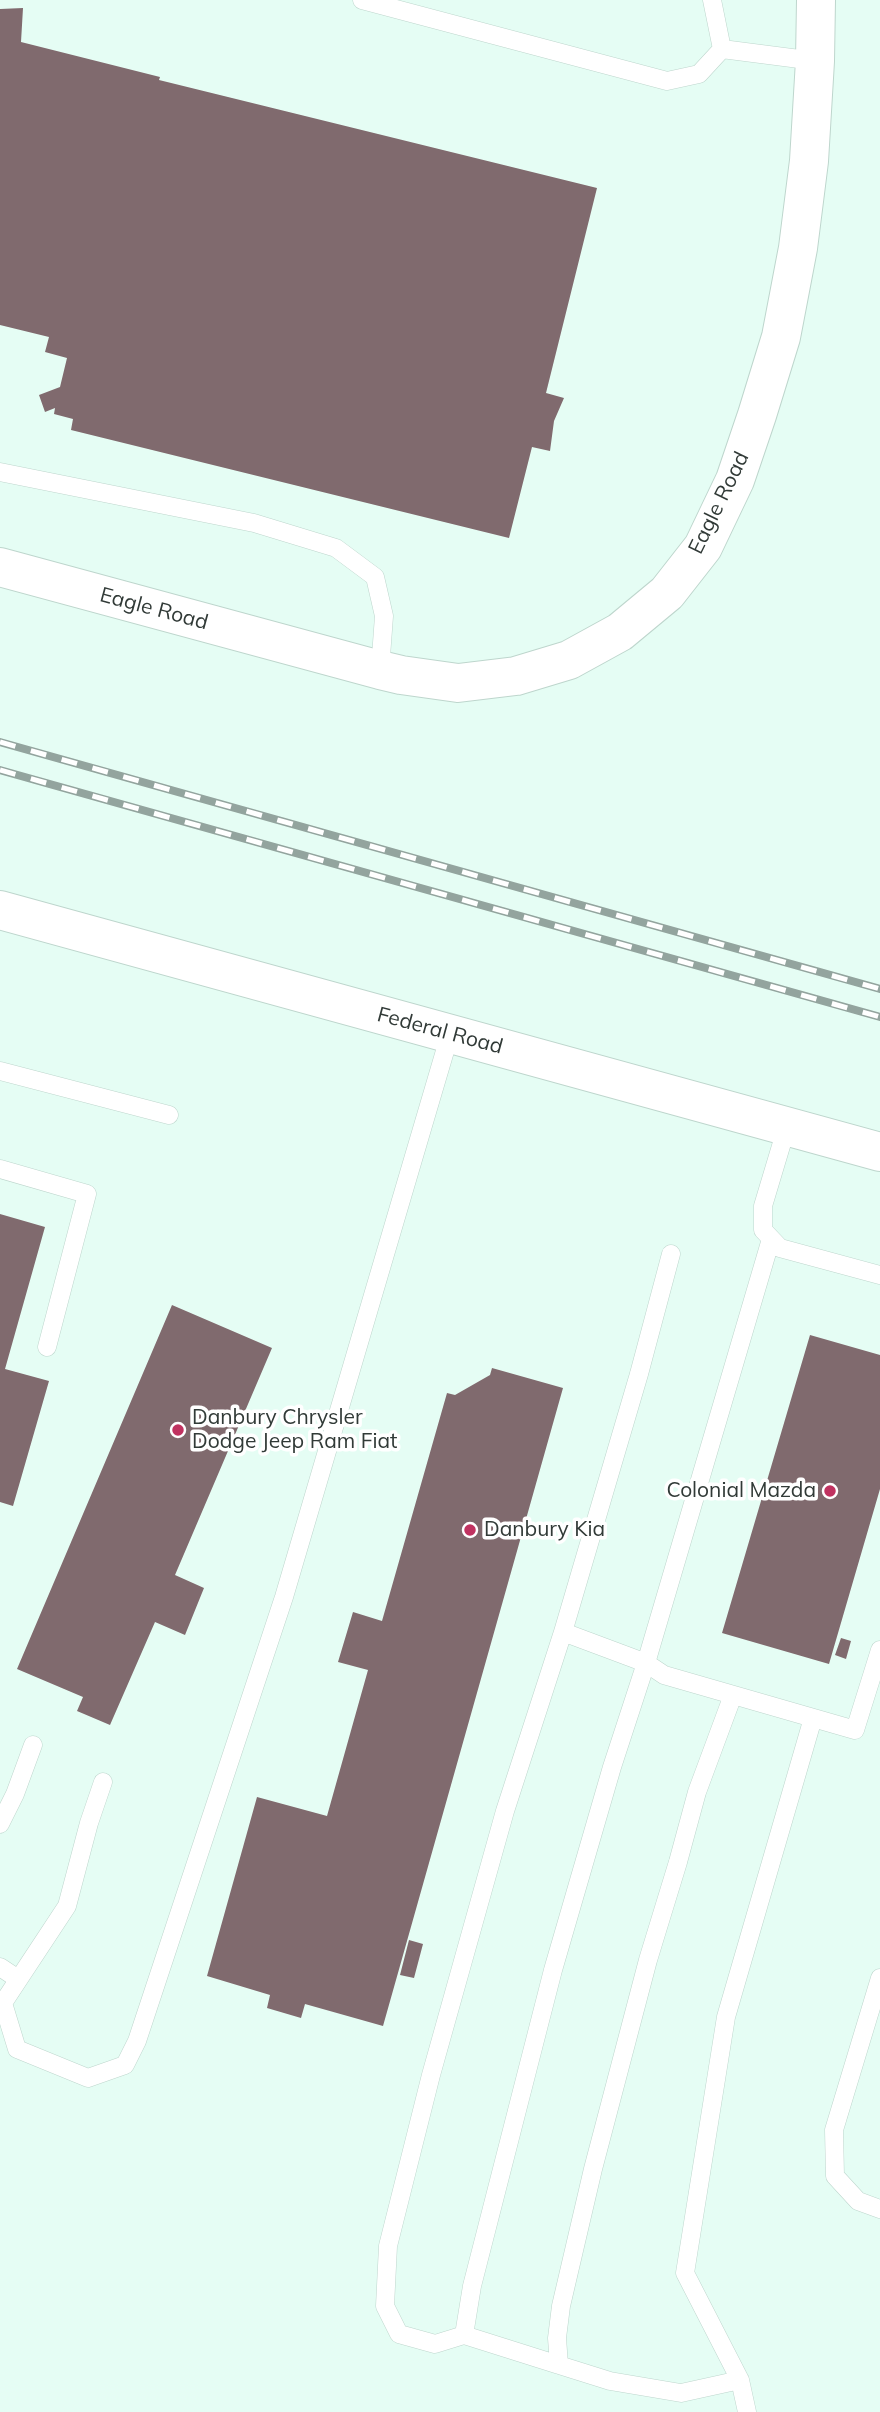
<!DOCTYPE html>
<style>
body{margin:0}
canvas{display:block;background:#e5fdf4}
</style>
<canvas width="880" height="2412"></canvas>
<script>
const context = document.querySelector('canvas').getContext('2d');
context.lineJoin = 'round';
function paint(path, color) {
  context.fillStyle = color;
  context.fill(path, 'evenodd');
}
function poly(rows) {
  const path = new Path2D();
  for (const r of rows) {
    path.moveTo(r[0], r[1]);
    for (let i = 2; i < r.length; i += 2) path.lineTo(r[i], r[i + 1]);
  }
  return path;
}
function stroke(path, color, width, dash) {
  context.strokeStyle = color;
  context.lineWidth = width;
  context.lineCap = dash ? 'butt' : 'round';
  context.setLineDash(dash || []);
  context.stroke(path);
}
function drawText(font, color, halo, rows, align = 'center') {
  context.font = font + ' Mulish,sans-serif';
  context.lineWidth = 7;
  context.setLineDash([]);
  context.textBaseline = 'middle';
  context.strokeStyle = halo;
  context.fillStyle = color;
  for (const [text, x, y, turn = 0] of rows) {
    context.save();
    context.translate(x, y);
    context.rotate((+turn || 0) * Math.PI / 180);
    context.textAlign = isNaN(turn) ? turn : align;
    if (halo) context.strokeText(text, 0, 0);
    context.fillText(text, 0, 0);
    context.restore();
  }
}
paint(poly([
 [23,8,21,42,160,77,159,80,597,188,546,393,564,398,554,421,550,451,532,447,509,538,71,430,73,419,54,414,55,408,45,412,39,395,60,387,67,358,45,352,49,337,0,325,0,9],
 [0,1214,45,1227,5,1369,49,1381,13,1506,0,1502],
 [172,1305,272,1348,175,1575,204,1588,185,1635,155,1622,110,1725,77,1711,83,1697,17,1669],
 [810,1335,880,1355,880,1489,829,1664,722,1633],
 [492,1368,563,1388,383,2026,305,2004,301,2018,267,2008,270,1995,207,1976,257,1797,327,1816,368,1670,338,1662,353,1612,382,1621,447,1393,455,1395,490,1375],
 [841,1638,851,1641,846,1659,835,1655],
 [409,1940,423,1944,414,1978,400,1975]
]), '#806a6e');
const lane = poly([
 [362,0,667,81,699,74,722,49],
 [712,0,722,49,815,61],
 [0,472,254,523,336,548,375,577,384,616,380,670],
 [0,1071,169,1115],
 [787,1126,763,1206,763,1230,780,1248,880,1275],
 [0,1169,87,1194,47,1347],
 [771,1239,646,1663,664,1675,855,1730,880,1650],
 [733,1695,697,1792,678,1862,648,1960,593,2169,561,2306,557,2338,559,2365,610,2381,681,2393,740,2380],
 [103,1782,89,1823,67,1906,3,2003,17,2049,88,2078,125,2065,137,2041,284,1597,450,1034],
 [0,1824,15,1794,33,1745],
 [0,1967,18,1979],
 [880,1978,834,2130,835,2176,858,2201,880,2209],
 [464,2335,435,2344,399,2334,385,2306,388,2246,431,2075,505,1811,563,1632,639,1374,671,1254],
 [559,2365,464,2335,472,2286,553,1970,612,1767,646,1663,563,1632],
 [747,2412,740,2380,685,2273,726,2017,813,1718]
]);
const secondary = poly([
 [0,567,380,670,401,675,458,683,516,676,569,660,620,632,667,593,703,547,735,480,757,415,781,337,798,248,809,161,815,61,816,0]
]);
const primary = poly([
 [0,910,880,1152]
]);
stroke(lane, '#bed6cd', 19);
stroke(secondary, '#bed6cd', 40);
stroke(primary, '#bed6cd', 40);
stroke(lane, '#fff', 18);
stroke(secondary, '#fff', 38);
stroke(primary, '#fff', 38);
const rail = poly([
 [0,742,880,989],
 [0,770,880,1017]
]);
stroke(rail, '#93a49e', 8);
stroke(rail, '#fff', 5, [16]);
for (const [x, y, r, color] of [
 [178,1430,7,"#c03260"],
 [830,1491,7,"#c03260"],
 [470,1530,7,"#c03260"]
]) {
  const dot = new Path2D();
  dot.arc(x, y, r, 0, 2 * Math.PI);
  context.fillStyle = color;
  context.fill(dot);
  stroke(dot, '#fff', 2.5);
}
drawText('21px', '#313a37', '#fff', [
 ["Eagle Road",719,503,-64],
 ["Eagle Road",154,609,15],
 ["Federal Road",440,1031,15]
]);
drawText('21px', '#313a37', '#fff', [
 ["Danbury Chrysler",192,1418],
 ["Dodge Jeep Ram Fiat",192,1442],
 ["Colonial Mazda",816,1491,"right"],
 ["Danbury Kia",484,1530]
], 'left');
</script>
